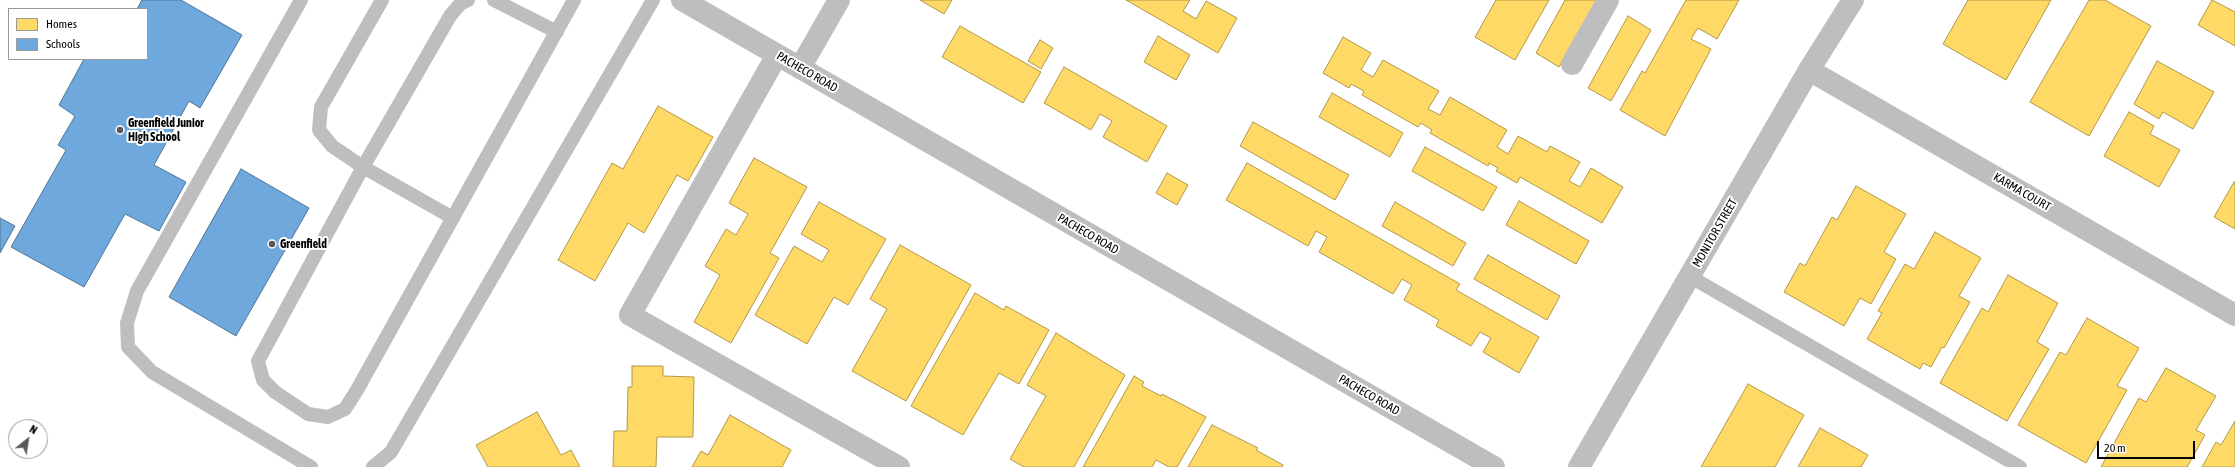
<!DOCTYPE html>
<style>
body{margin:0}
#map{position:relative;width:2235px;height:467px;overflow:hidden;background:#fff;font-family:"Asap Condensed",sans-serif}
canvas{display:block}
.legend{position:absolute;left:8px;top:8px;width:140px;height:52px;box-sizing:border-box;background:#fff;border:1px solid #999;margin:0;padding:5px 7px;list-style:none;font-size:12px;color:#000}
.legend li{display:flex;align-items:center;gap:8px;height:20px}
.legend b{width:20px;border:1px solid #999}
.north{position:absolute;left:8px;top:419px;width:40px;height:40px;box-sizing:border-box;background:#fff;border:1px solid #999;border-radius:50%;rotate:30deg;font-size:11px;font-weight:700;line-height:16px;text-align:center;color:#000}
.north::after{content:'';display:block;margin:auto;width:14px;height:18px;background:#595959;clip-path:polygon(50% 0,100% 100%,50% 72%,0 100%)}
.scale{position:absolute;left:2097px;top:441px;width:98px;height:18px;box-sizing:border-box;border:2px solid #000;border-top:0;padding-left:5px;font-size:12px;line-height:14px;white-space:nowrap;color:#000;-webkit-text-stroke:3px #fff;paint-order:stroke}
</style>
<div id="map">
<canvas width="2235" height="467"></canvas>
<ul class="legend">
<li><b style="height:11px;background:#ffd966"></b>Homes</li>
<li><b style="height:11px;background:#6fa8dc"></b>Schools</li>
</ul>
<div class="north">N</div>
<div class="scale">20 m</div>
</div>
<script>
const context = document.querySelector('canvas').getContext('2d');
context.lineJoin = 'round';
function paint(path, color) {
  context.fillStyle = color;
  context.fill(path, 'evenodd');
}
function poly(rows) {
  const path = new Path2D();
  for (const r of rows) {
    path.moveTo(r[0], r[1]);
    for (let i = 2; i < r.length; i += 2) path.lineTo(r[i], r[i + 1]);
  }
  return path;
}
function stroke(path, color, width, dash) {
  context.strokeStyle = color;
  context.lineWidth = width;
  context.lineCap = dash ? 'butt' : 'round';
  context.setLineDash(dash || []);
  context.stroke(path);
}
function drawText(font, color, halo, rows, align = 'center') {
  context.font = font + ' "Asap Condensed",sans-serif';
  context.lineWidth = 4;
  context.setLineDash([]);
  context.textBaseline = 'middle';
  context.strokeStyle = halo;
  context.fillStyle = color;
  for (const [text, x, y, turn = 0] of rows) {
    context.save();
    context.translate(x, y);
    context.rotate((+turn || 0) * Math.PI / 180);
    context.textAlign = isNaN(turn) ? turn : align;
    if (halo) context.strokeText(text, 0, 0);
    context.fillText(text, 0, 0);
    context.restore();
  }
}
const homes = poly([
 [920,0,952,0,944,14,920,0],
 [1126,0,1190,0,1183,11,1196,19,1206,1,1237,18,1218,53,1126,0],
 [1496,0,1549,0,1515,60,1475,37,1496,0],
 [1565,0,1597,0,1559,67,1536,53,1565,0],
 [1686,0,1739,0,1717,39,1698,28,1691,39,1711,49,1665,136,1620,110,1642,71,1645,73,1686,0],
 [1968,0,2051,0,2006,80,1943,44,1968,0],
 [2089,0,2105,0,2151,26,2089,136,2030,102,2089,0],
 [2212,0,2235,12,2235,46,2198,25,2212,0],
 [1628,16,1651,30,1611,101,1588,88,1628,16],
 [960,26,1041,72,1023,103,942,57,960,26],
 [1158,36,1190,55,1176,80,1144,62,1158,36],
 [1343,37,1371,53,1361,70,1373,77,1383,60,1439,91,1428,109,1440,115,1450,97,1507,130,1497,147,1508,154,1518,136,1547,152,1550,146,1580,162,1569,181,1580,187,1591,168,1623,187,1602,223,1520,177,1517,183,1496,171,1498,168,1489,163,1488,166,1430,133,1432,130,1421,123,1418,127,1362,95,1364,91,1351,84,1349,88,1323,73,1343,37],
 [1040,40,1053,48,1041,69,1028,61,1040,40],
 [2157,61,2214,92,2193,129,2163,112,2159,119,2134,104,2157,61],
 [1064,67,1167,126,1147,162,1103,137,1112,121,1100,114,1091,130,1044,103,1064,67],
 [1332,93,1403,133,1390,157,1319,117,1332,93],
 [658,106,713,137,688,181,677,175,644,233,628,223,595,281,558,260,612,163,623,169,658,106],
 [2129,112,2154,126,2150,134,2180,150,2159,187,2104,156,2129,112],
 [1253,122,1349,175,1335,200,1240,146,1253,122],
 [1425,147,1497,187,1483,211,1412,171,1425,147],
 [754,158,807,187,770,253,779,258,731,343,694,322,720,275,705,266,726,229,736,235,748,214,729,203,754,158],
 [1247,163,1460,284,1456,290,1539,337,1519,373,1483,352,1491,338,1480,332,1471,346,1436,326,1439,320,1404,300,1412,285,1402,279,1393,294,1319,252,1327,237,1316,231,1308,246,1226,200,1247,163],
 [1167,173,1188,185,1177,205,1156,193,1167,173],
 [2234,182,2235,182,2235,229,2214,217,2234,182],
 [1856,186,1906,214,1884,252,1896,259,1871,304,1860,298,1844,326,1784,292,1800,263,1805,266,1832,217,1837,220,1856,186],
 [1519,201,1589,241,1576,264,1506,225,1519,201],
 [819,202,886,239,848,305,834,297,807,344,755,315,794,246,822,262,829,250,801,234,819,202],
 [1395,202,1466,243,1453,266,1382,226,1395,202],
 [1935,232,1981,258,1959,296,1970,302,1944,348,1942,347,1931,367,1923,363,1920,369,1867,339,1882,313,1878,311,1905,264,1914,269,1935,232],
 [900,245,971,285,906,401,852,371,887,309,870,299,900,245],
 [1488,255,1560,296,1547,320,1474,279,1488,255],
 [2008,275,2058,303,2037,342,2049,349,2007,421,1940,383,1982,308,1988,312,2008,275],
 [975,293,1004,310,1006,306,1049,330,1019,384,999,373,963,435,911,406,975,293],
 [2087,318,2139,348,2117,386,2127,390,2086,463,2018,425,2060,352,2066,355,2087,318],
 [1056,333,1125,375,1074,467,1024,467,1010,459,1046,396,1027,385,1056,333],
 [632,366,663,366,663,376,694,377,693,437,657,437,656,467,613,467,614,431,627,431,628,387,632,387,632,366],
 [2166,368,2216,396,2196,430,2205,435,2187,467,2101,467,2139,398,2146,402,2166,368],
 [1134,376,1144,382,1142,386,1161,396,1162,394,1206,417,1177,467,1169,467,1156,460,1152,467,1083,467,1134,376],
 [1748,384,1804,415,1775,467,1701,467,1748,384],
 [537,412,561,455,571,450,580,467,488,467,476,445,537,412],
 [730,415,791,450,782,467,692,467,701,451,708,455,730,415],
 [2235,421,2235,467,2202,467,2216,442,2221,445,2235,421],
 [1212,425,1258,448,1256,450,1283,465,1282,467,1188,467,1212,425],
 [1820,428,1868,455,1861,467,1798,467,1820,428]
]);
paint(homes, '#ffd966');
stroke(homes, '#b29847', 1);
const schools = poly([
 [142,0,181,0,242,35,200,108,189,101,154,165,186,182,159,231,125,214,84,287,11,247,66,150,58,145,75,116,59,105,84,59,147,59,147,9,137,9,142,0],
 [241,169,309,208,236,336,169,297,241,169],
 [0,218,15,226,0,253,0,218]
]);
paint(schools, '#6fa8dc');
stroke(schools, '#4e769a', 1);
stroke(poly([
 [301,0,137,291,127,323,128,347,152,372,311,467],
 [382,0,321,107,319,130,332,146,363,167,453,218],
 [468,0,460,4,450,16,363,167,258,361,263,380,275,392,308,414,328,417,345,409,357,390,574,0],
 [494,0,557,32],
 [1689,276,2020,467],
 [373,467,391,452,653,0]
]), '#bebebe', 14);
stroke(poly([
 [777,55,630,315,899,467],
 [1572,64,1608,0],
 [800,68,839,0],
 [1809,70,2235,315]
]), '#bebebe', 22);
stroke(poly([
 [682,0,1494,467],
 [1579,467,1809,70,1853,0]
]), '#bebebe', 22);
for (const [x, y, r, color] of [
 [120,130,4,"#595959"],
 [272,244,4,"#595959"]
]) {
  const dot = new Path2D();
  dot.arc(x, y, r, 0, 2 * Math.PI);
  context.fillStyle = color;
  context.fill(dot);
  stroke(dot, '#fff', 1.5);
}
drawText('12px', '#000', '#fff', [
 ["PACHECO ROAD",807,72,30],
 ["KARMA COURT",2022,192,30],
 ["MONITOR STREET",1715,233,-60],
 ["PACHECO ROAD",1088,234,30],
 ["PACHECO ROAD",1369,395,30]
]);
drawText('bold 12px', '#000', '#fff', [
 ["Greenfield Junior",128,123],
 ["High School",128,137],
 ["Greenfield",280,244]
], 'left');
</script>
